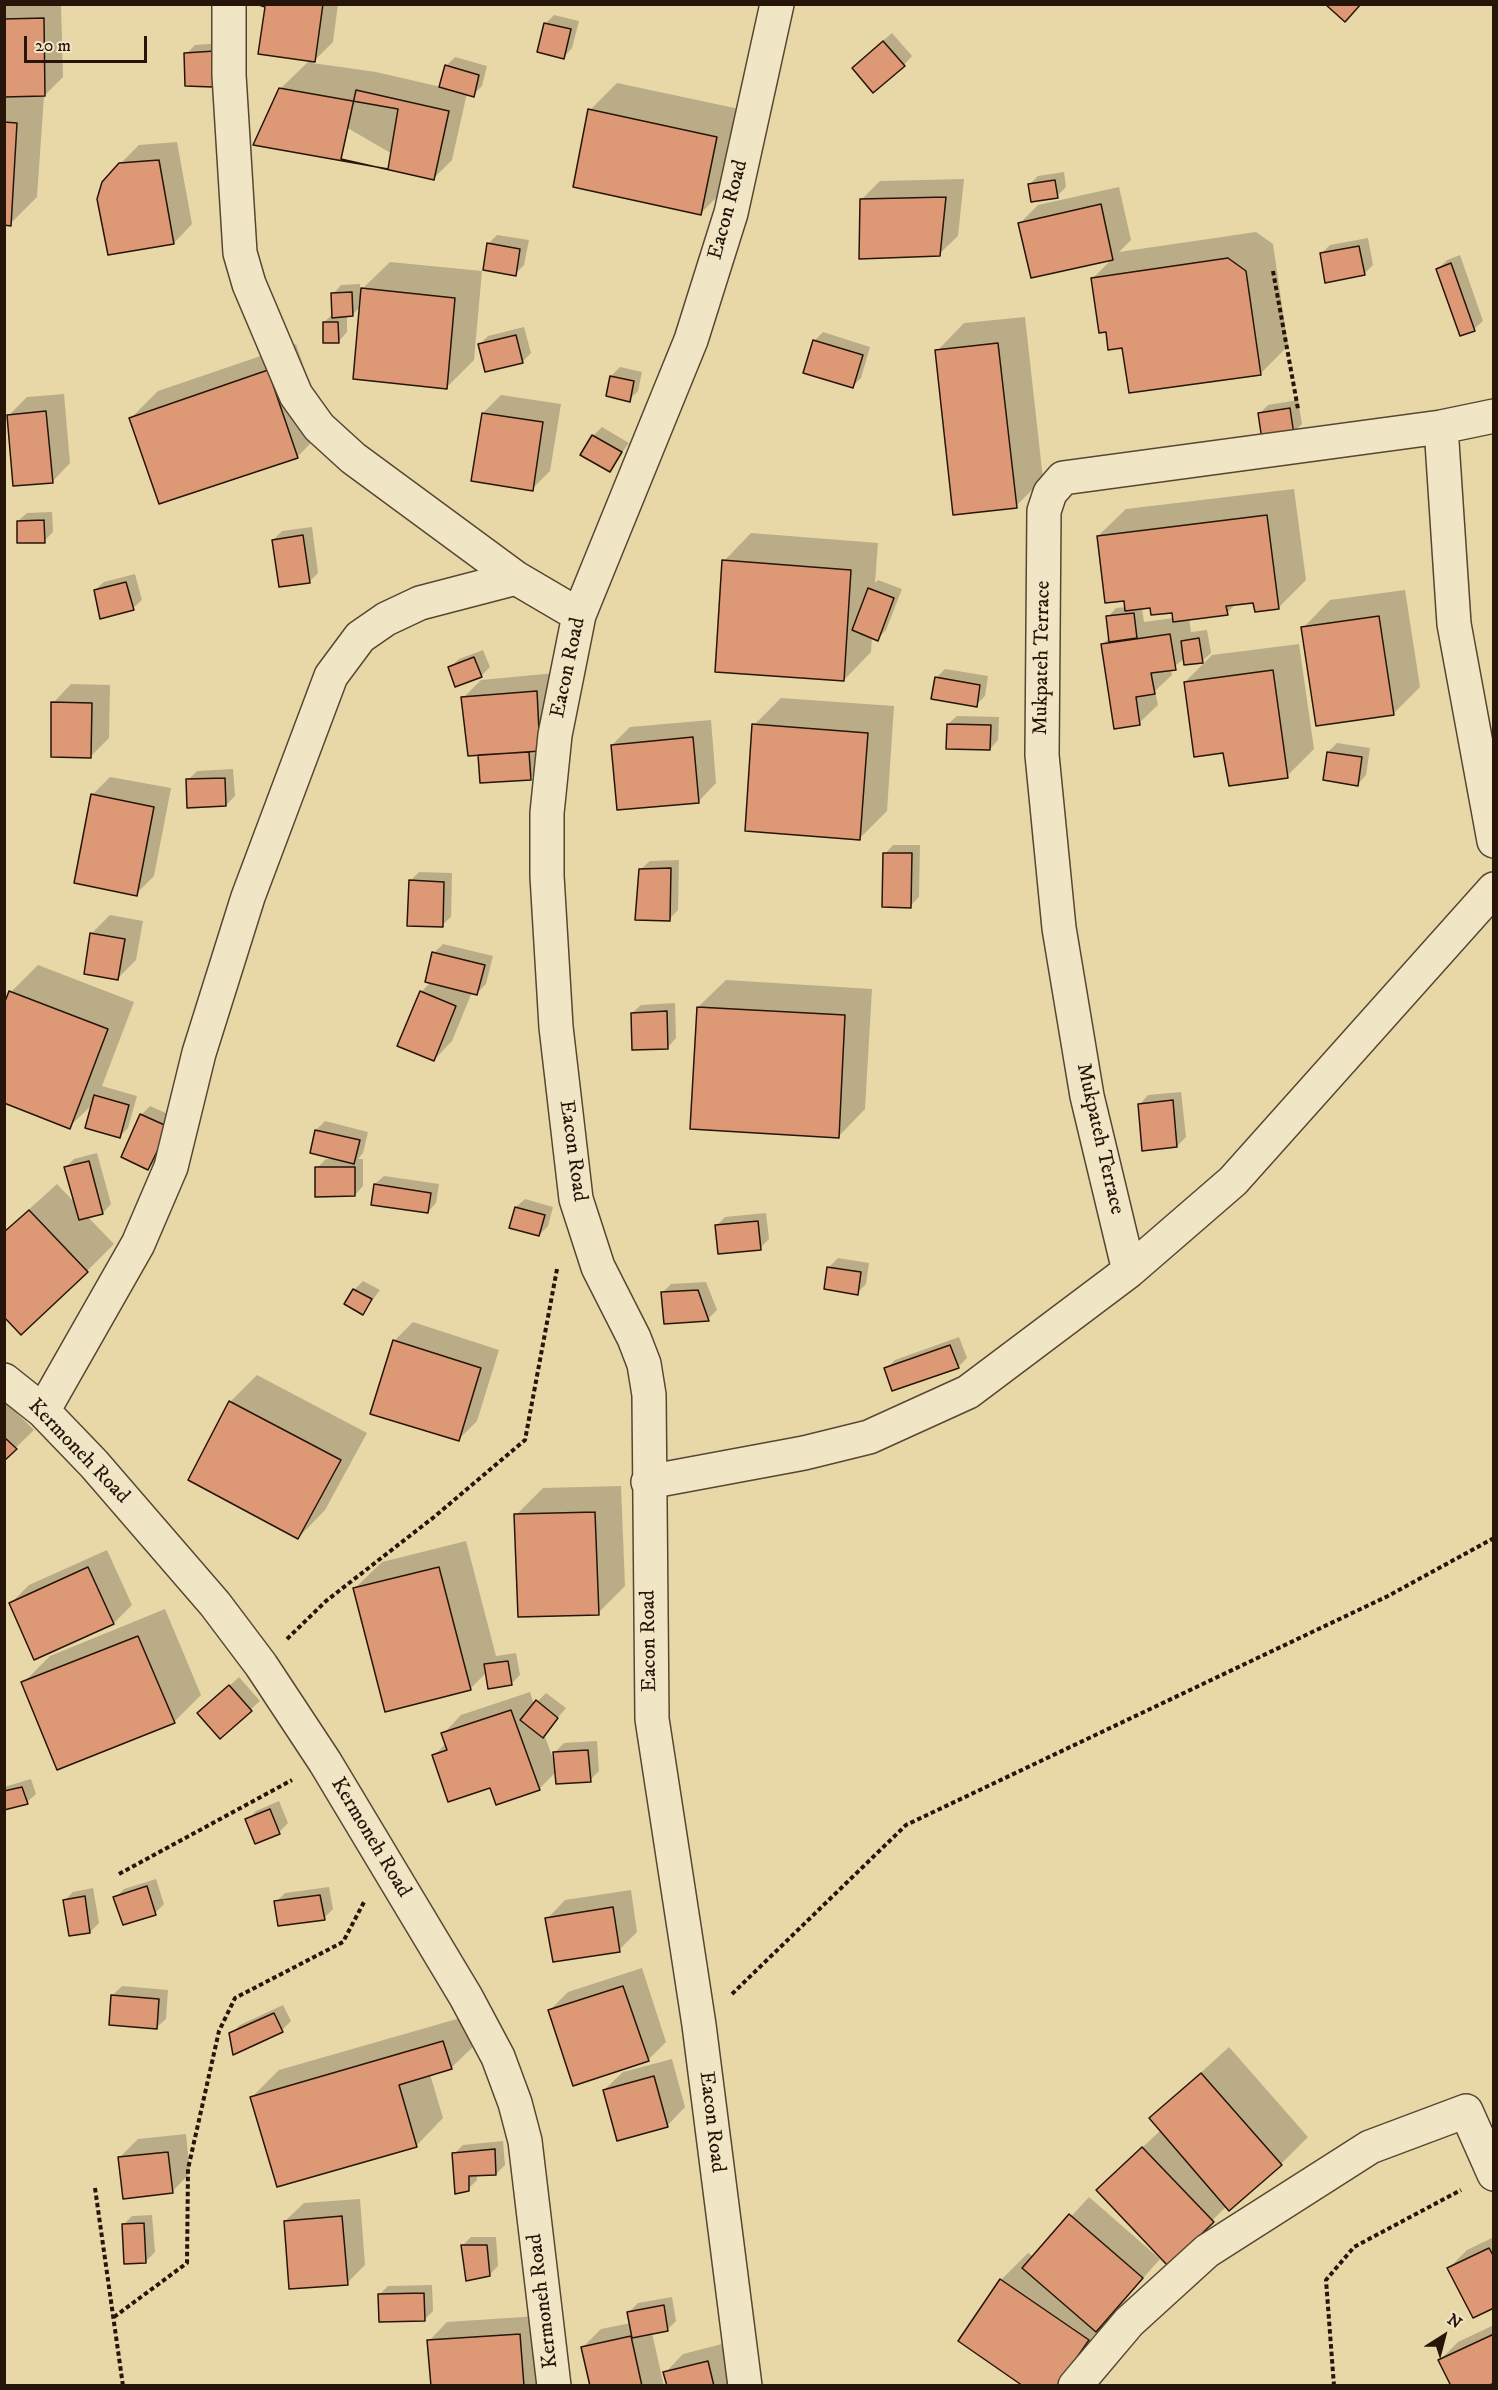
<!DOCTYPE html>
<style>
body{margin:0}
#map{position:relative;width:1498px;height:2390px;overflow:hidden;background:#e8d8a8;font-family:"IM FELL DW Pica",serif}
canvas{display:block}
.frame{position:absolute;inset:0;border:6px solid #271509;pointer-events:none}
.north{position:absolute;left:1414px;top:2306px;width:60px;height:60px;-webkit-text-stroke:4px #f0e6c6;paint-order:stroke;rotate:36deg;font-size:16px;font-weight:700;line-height:24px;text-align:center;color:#271509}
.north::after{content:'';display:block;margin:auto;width:21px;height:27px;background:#271509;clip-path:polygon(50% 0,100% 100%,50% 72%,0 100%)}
.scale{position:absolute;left:24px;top:36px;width:123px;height:27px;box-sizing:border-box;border:3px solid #271509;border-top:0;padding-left:8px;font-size:18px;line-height:21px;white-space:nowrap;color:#271509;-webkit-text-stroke:4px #f0e6c6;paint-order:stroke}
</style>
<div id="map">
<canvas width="1498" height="2390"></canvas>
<div class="frame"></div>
<div class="north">N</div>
<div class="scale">20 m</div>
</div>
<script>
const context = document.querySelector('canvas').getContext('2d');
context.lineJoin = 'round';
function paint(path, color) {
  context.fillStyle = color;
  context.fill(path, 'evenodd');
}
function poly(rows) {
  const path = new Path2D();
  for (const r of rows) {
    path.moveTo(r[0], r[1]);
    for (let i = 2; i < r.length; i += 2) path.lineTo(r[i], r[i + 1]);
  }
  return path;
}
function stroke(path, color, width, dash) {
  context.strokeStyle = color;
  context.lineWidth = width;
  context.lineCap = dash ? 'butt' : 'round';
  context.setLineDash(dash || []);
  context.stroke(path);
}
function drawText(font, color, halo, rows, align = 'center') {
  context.font = font + ' "IM FELL DW Pica",serif';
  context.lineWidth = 6;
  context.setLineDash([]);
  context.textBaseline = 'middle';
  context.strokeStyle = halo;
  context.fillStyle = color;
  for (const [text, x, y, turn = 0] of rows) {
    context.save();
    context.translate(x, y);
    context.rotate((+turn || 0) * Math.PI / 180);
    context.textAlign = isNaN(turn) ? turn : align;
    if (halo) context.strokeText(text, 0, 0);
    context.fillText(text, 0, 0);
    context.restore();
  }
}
paint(poly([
 [4,4,61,4,63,77,44,96,37,197,10,224,4,224],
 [258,4,338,4,333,42,312,63,376,72,441,87,446,66,455,57,487,66,482,86,473,95,467,93,452,160,434,178,280,89,310,60,266,6],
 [554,15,579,21,572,48,564,57,545,24],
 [892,33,912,56,904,65,862,59],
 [223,43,221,77,212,86,186,54,195,45],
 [617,83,744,110,728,186,701,213,590,110],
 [177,142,192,224,174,243,120,164,139,145],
 [1064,172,1066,187,1057,196,1029,185,1038,176],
 [964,179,958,236,939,254,861,200,880,181],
 [1119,187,1131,240,1119,252,1256,232,1273,244,1288,346,1261,373,1124,346,1107,331,1092,279,1113,258,1032,276,1020,223,1038,205],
 [497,235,529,240,524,265,515,274,488,244],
 [1368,238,1373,265,1364,274,1321,254,1330,245],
 [1460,255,1483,321,1474,329,1438,269,1447,260],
 [390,262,482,271,474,360,447,387,361,306,352,315,347,315,347,332,339,341,324,322,334,313,333,294,341,285,360,284,360,291],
 [1025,317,1043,479,1016,506,937,351,964,323],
 [524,327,531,353,522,362,479,345,488,336],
 [823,332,870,347,861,378,852,387,814,341],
 [296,344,325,429,298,456,160,502,131,418,158,391],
 [620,367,642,372,638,391,629,400,611,376],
 [64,394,70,463,52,482,9,415,27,397],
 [501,395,561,404,550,471,532,489,483,413],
 [1298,400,1302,424,1293,433,1259,414,1268,405],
 [602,427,629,443,609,470,593,436],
 [1294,489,1306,580,1279,607,1255,602,1237,603,1227,613,1189,618,1191,632,1207,630,1211,653,1202,661,1185,658,1171,669,1172,675,1155,691,1158,705,1139,723,1103,644,1110,637,1108,617,1116,608,1126,607,1098,536,1126,509],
 [1152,606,1173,611,1174,618,1144,622,1142,608],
 [52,512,53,532,44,541,18,521,27,513],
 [312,527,318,573,310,581,273,540,282,531],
 [751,533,878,543,875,583,878,580,902,589,886,630,877,639,872,637,871,652,844,680,724,561],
 [135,574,142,600,133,608,95,590,104,582],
 [1405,590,1420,687,1393,714,1303,628,1330,600],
 [1299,644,1314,749,1287,776,1225,751,1185,682,1212,655],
 [483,650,490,667,481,676,450,667,459,659],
 [945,669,988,676,985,696,976,705,936,678],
 [555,673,539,770,530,778,480,756,463,698,481,680],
 [71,684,110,685,109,738,91,756,53,703],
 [781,698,894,706,887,811,860,838,754,725],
 [957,716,999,717,998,740,990,749,948,724],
 [711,720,716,783,698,802,612,745,630,727],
 [1337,743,1370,748,1366,775,1358,784,1328,752],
 [233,769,235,796,226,805,188,780,197,771],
 [110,777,171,788,154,876,136,894,92,795],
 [893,845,920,845,919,897,910,906,885,854],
 [679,860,678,910,669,919,641,869,650,861],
 [419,872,452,873,451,917,442,925,410,881],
 [110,915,143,921,136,960,118,978,92,933],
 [443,944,493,956,486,984,477,993,472,992,452,1041,434,1060,421,992,431,982,434,953],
 [38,965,134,1002,102,1086,137,1096,128,1128,120,1136,93,1104,69,1127,11,992],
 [726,980,872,989,865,1109,838,1137,698,1007],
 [675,1003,676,1038,668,1047,632,1013,641,1005],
 [1181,1092,1186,1137,1177,1146,1140,1104,1148,1095],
 [150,1106,177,1118,157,1160,148,1169,141,1115],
 [325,1121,368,1132,363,1153,358,1159,363,1159,363,1186,355,1195,317,1168,326,1159,335,1159,311,1152,316,1130],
 [97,1153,111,1204,103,1213,88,1217,114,1244,87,1271,4,1232,57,1184,75,1203,66,1167,74,1159],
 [384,1176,439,1184,436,1203,428,1212,375,1184],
 [525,1199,553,1207,548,1226,539,1235,516,1207],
 [766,1213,769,1239,760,1248,716,1226,725,1217],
 [838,1258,869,1263,866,1284,857,1293,829,1267],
 [363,1281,380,1290,363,1313,354,1290],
 [706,1282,717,1310,708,1319,662,1293,671,1284],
 [413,1322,499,1350,477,1421,458,1440,394,1341],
 [959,1337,967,1358,958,1367,886,1369,895,1360],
 [257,1375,367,1433,325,1510,298,1538,230,1402],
 [4,1400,34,1430,4,1459],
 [621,1486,625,1586,598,1613,516,1515,543,1488],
 [466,1541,496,1656,516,1653,520,1675,511,1684,487,1672,470,1689,354,1589,382,1562],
 [107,1550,132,1605,114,1623,35,1658,11,1603,29,1585],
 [165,1609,201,1695,174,1722,23,1683,50,1656],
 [239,1677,260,1701,220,1737,208,1705],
 [530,1692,534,1705,546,1693,566,1708,544,1734,555,1764,555,1752,564,1743,597,1741,599,1771,590,1780,557,1771,539,1789,491,1786,434,1756,446,1743,443,1734,461,1715],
 [31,1779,36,1794,27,1802,4,1808,4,1787],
 [279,1801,288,1823,279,1832,247,1820,256,1811],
 [156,1879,164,1904,155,1913,115,1898,124,1889],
 [329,1887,333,1909,324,1918,276,1902,285,1893],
 [93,1888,99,1923,90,1932,65,1900,73,1892],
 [631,1890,637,1932,619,1950,547,1919,565,1900],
 [642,1968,666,2042,648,2060,549,2011,568,1992],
 [122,1986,168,1990,166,2019,157,2027,113,1995],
 [283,2005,291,2021,282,2030,234,2052,231,2034,240,2025],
 [471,2015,479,2041,451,2068,430,2074,443,2118,416,2146,252,2097,279,2070],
 [1229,2047,1308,2137,1281,2164,1227,2206,1168,2263,1116,2172,1161,2130,1151,2118],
 [672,2059,685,2107,667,2126,604,2090,623,2072],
 [186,2134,190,2173,172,2192,120,2157,138,2139],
 [503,2141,505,2165,496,2174,477,2174,477,2180,468,2189,454,2154,463,2145],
 [1089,2197,1160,2259,1114,2311,1073,2372,1060,2386,1026,2386,1001,2280,1028,2253,1034,2257],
 [360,2199,365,2265,347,2283,285,2221,304,2203],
 [152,2215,155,2252,146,2261,123,2225,132,2216],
 [471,2237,496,2237,498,2266,489,2275,462,2246],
 [1494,2237,1494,2306,1449,2268,1467,2250],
 [432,2285,433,2311,424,2320,379,2295,388,2286],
 [672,2297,676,2321,667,2330,652,2333,664,2386,591,2386,583,2347,601,2329,631,2323,629,2312,638,2303],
 [538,2316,543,2386,432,2386,429,2341,447,2322],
 [1494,2325,1494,2381,1440,2360,1458,2342],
 [726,2343,737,2386,669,2386,665,2373,683,2354]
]), '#0003');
const building = poly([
 [256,4,323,4,315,62,258,54,265,7,256,4],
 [1325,4,1361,4,1345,22,1325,4],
 [44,18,45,96,4,97,4,19,44,18],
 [544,23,571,29,564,59,537,52,544,23],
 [883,41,905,66,873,93,852,68,883,41],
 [215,51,213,87,185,86,184,53,215,51],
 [445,65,479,75,474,97,439,87,445,65],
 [279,88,398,109,388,169,253,145,279,88],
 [356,90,449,111,434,180,341,159,356,90],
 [588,109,717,137,701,215,573,187,588,109],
 [4,122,17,123,11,226,4,225,4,122],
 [159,160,174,244,108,255,97,199,102,182,119,163,159,160],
 [1055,180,1058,198,1031,202,1028,184,1055,180],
 [946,197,940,256,859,259,860,199,946,197],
 [1101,204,1113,260,1031,278,1018,223,1101,204],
 [487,243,520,249,516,276,483,270,487,243],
 [1359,246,1365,275,1325,283,1320,253,1359,246],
 [1228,258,1246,271,1261,375,1129,393,1122,348,1108,350,1106,332,1099,333,1091,278,1228,258],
 [1451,263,1475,331,1460,336,1436,269,1451,263],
 [361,288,455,298,447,389,353,379,361,288],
 [352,292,353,316,332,318,331,293,352,292],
 [323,322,338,322,339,343,323,343,323,322],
 [516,335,523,363,485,372,478,344,516,335],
 [813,340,863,355,853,388,803,373,813,340],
 [998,343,1017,508,953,515,935,350,998,343],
 [268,370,298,458,159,504,129,418,268,370],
 [610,376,634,381,630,402,606,396,610,376],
 [1290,408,1294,435,1262,440,1258,413,1290,408],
 [46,411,53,483,13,486,7,415,46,411],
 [482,413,543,422,533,491,471,481,482,413],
 [592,435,622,452,610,472,580,455,592,435],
 [1267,515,1279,609,1255,612,1253,603,1226,606,1228,615,1173,622,1172,613,1151,615,1150,608,1125,611,1124,601,1105,603,1097,536,1267,515],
 [44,520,45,543,17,543,17,521,44,520],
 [303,535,310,583,279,587,272,540,303,535],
 [722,560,851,570,844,681,715,672,722,560],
 [126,582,134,610,100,619,94,590,126,582],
 [868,588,894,598,878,641,852,630,868,588],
 [1134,613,1137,638,1109,642,1106,616,1134,613],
 [1379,616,1394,715,1316,726,1301,627,1379,616],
 [1170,634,1176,670,1151,673,1155,694,1136,697,1140,725,1114,729,1101,644,1170,634],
 [1199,638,1203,663,1184,665,1181,641,1199,638],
 [474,657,482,677,455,687,448,667,474,657],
 [1273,670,1288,778,1229,786,1223,753,1194,757,1184,682,1273,670],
 [935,677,980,685,977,707,931,699,935,677],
 [537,691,540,751,468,756,461,697,537,691],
 [51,702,92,703,91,758,51,757,51,702],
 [752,724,868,733,860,840,745,831,752,724],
 [947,724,991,725,990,750,946,749,947,724],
 [693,737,699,803,617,810,611,745,693,737],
 [529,752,531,780,480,783,478,755,529,752],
 [1327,752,1362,757,1358,786,1323,780,1327,752],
 [225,778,226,806,187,808,186,779,225,778],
 [91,794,154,807,137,896,74,883,91,794],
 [883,853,912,853,911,908,882,907,883,853],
 [671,868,670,921,635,920,639,869,671,868],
 [409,880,444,882,443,927,407,926,409,880],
 [90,933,125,939,118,980,84,974,90,933],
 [432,952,485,965,477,995,425,982,432,952],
 [9,991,108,1029,70,1129,4,1103,4,1004,9,991],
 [420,991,456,1006,434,1061,397,1046,420,991],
 [697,1007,845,1015,839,1138,690,1129,697,1007],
 [667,1011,668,1049,632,1050,631,1013,667,1011],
 [94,1095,129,1105,120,1138,85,1128,94,1095],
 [1173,1100,1177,1147,1142,1151,1138,1104,1173,1100],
 [140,1114,169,1127,148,1170,121,1157,140,1114],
 [315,1130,360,1140,354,1164,310,1153,315,1130],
 [89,1161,103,1214,79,1220,64,1167,89,1161],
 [315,1167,355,1167,355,1196,315,1197,315,1167],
 [374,1184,431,1193,428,1213,371,1205,374,1184],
 [515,1207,545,1215,539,1236,509,1228,515,1207],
 [29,1210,88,1272,21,1335,4,1317,4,1232,29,1210],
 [758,1221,761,1250,718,1254,715,1225,758,1221],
 [827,1267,861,1272,858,1295,824,1289,827,1267],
 [353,1289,372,1299,363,1315,344,1304,353,1289],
 [698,1290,709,1321,664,1324,661,1292,698,1290],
 [393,1340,481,1368,459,1441,370,1414,393,1340],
 [950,1345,959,1368,892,1391,884,1368,950,1345],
 [229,1401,341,1460,298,1539,188,1480,229,1401],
 [4,1437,17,1449,4,1461,4,1437],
 [595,1512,599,1615,518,1617,514,1514,595,1512],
 [88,1567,114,1624,34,1660,9,1603,88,1567],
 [439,1567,471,1690,385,1712,353,1588,439,1567],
 [138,1636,175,1723,57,1770,21,1682,138,1636],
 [508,1661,512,1685,488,1689,484,1664,508,1661],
 [229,1685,252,1711,220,1739,197,1713,229,1685],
 [536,1700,558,1718,543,1738,520,1720,536,1700],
 [511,1710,540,1790,496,1805,490,1788,448,1802,432,1755,447,1750,441,1733,511,1710],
 [588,1750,591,1782,556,1784,553,1752,588,1750],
 [22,1787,28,1804,4,1810,4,1791,22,1787],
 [270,1809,280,1834,255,1844,245,1819,270,1809],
 [147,1886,156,1915,123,1925,113,1897,147,1886],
 [320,1895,325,1920,278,1926,274,1901,320,1895],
 [85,1896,90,1933,69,1936,63,1900,85,1896],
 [613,1907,620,1952,553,1962,545,1918,613,1907],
 [623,1986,649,2061,573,2086,548,2010,623,1986],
 [111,1995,159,1999,157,2029,109,2025,111,1995],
 [274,2013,283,2032,233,2055,229,2033,274,2013],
 [443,2041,452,2069,399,2085,417,2147,277,2187,250,2097,443,2041],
 [1201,2073,1282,2165,1229,2211,1149,2118,1201,2073],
 [654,2076,668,2127,617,2141,603,2090,654,2076],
 [1142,2147,1214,2222,1168,2266,1096,2190,1142,2147],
 [495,2149,496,2175,469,2176,469,2191,455,2194,452,2153,495,2149],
 [168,2152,173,2193,123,2199,118,2157,168,2152],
 [1069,2214,1143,2278,1096,2332,1022,2268,1069,2214],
 [342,2216,348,2285,289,2289,284,2221,342,2216],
 [144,2223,146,2263,124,2264,122,2224,144,2223],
 [461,2245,487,2245,490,2276,466,2281,461,2245],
 [1489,2248,1494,2257,1494,2308,1473,2318,1447,2268,1489,2248],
 [1000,2279,1089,2340,1057,2386,1023,2386,958,2341,1000,2279],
 [424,2293,425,2321,379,2322,378,2294,424,2293],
 [664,2305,668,2331,632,2338,627,2312,664,2305],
 [520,2334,524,2386,431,2386,427,2340,520,2334],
 [1494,2334,1494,2383,1488,2386,1451,2386,1438,2360,1494,2334],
 [631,2336,642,2386,590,2386,581,2347,631,2336],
 [708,2361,714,2386,667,2386,663,2372,708,2361]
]);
paint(building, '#dd9876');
stroke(building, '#271509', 1.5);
const street = poly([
 [229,4,229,75,240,253,249,284,296,395,319,427,353,458,516,578,579,615],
 [1441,427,1454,624,1494,841],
 [1129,1271,1087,1096,1059,928,1042,755,1044,511,1050,493,1063,478,1441,427,1494,416],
 [4,1380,43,1411,94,1464,215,1604,261,1665,325,1762,466,1997,498,2057,515,2103,525,2141,554,2386],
 [43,1411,138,1244,171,1167,199,1053,248,897,331,676,360,637,386,619,420,603,516,578],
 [648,1482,804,1453,869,1437,968,1392,1129,1271,1233,1181,1494,889],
 [745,2386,699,2025,652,1719,649,1395,644,1364,634,1338,598,1267,576,1199,556,1027,547,876,547,813,555,735,579,615,691,340,731,213,777,4],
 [1075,2386,1129,2322,1207,2251,1370,2147,1466,2111,1494,2174]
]);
stroke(street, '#574631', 36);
stroke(poly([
 [1273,271,1298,409],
 [287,1639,326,1601,434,1517,525,1440,557,1269],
 [119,1874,292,1780],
 [732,1994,906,1825,1388,1596,1494,1538],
 [95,2188,123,2386],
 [114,2317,187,2263,188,2169,219,2031,235,1998,343,1942,364,1902],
 [1334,2386,1326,2280,1354,2247,1461,2190]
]), '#271509', 4, [4.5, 3]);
stroke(street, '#f0e6c6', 33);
drawText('21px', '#271509', '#f0e6c6', [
 ["Eacon Road",729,210,-75],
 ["Mukpateh Terrace",1043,658,-89],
 ["Eacon Road",569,668,-78],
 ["Mukpateh Terrace",1099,1139,77],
 ["Eacon Road",572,1151,82],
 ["Kermoneh Road",78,1452,46],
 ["Eacon Road",650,1641,-91],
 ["Kermoneh Road",370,1838,59],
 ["Eacon Road",711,2122,83],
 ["Kermoneh Road",544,2301,-97]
]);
</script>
